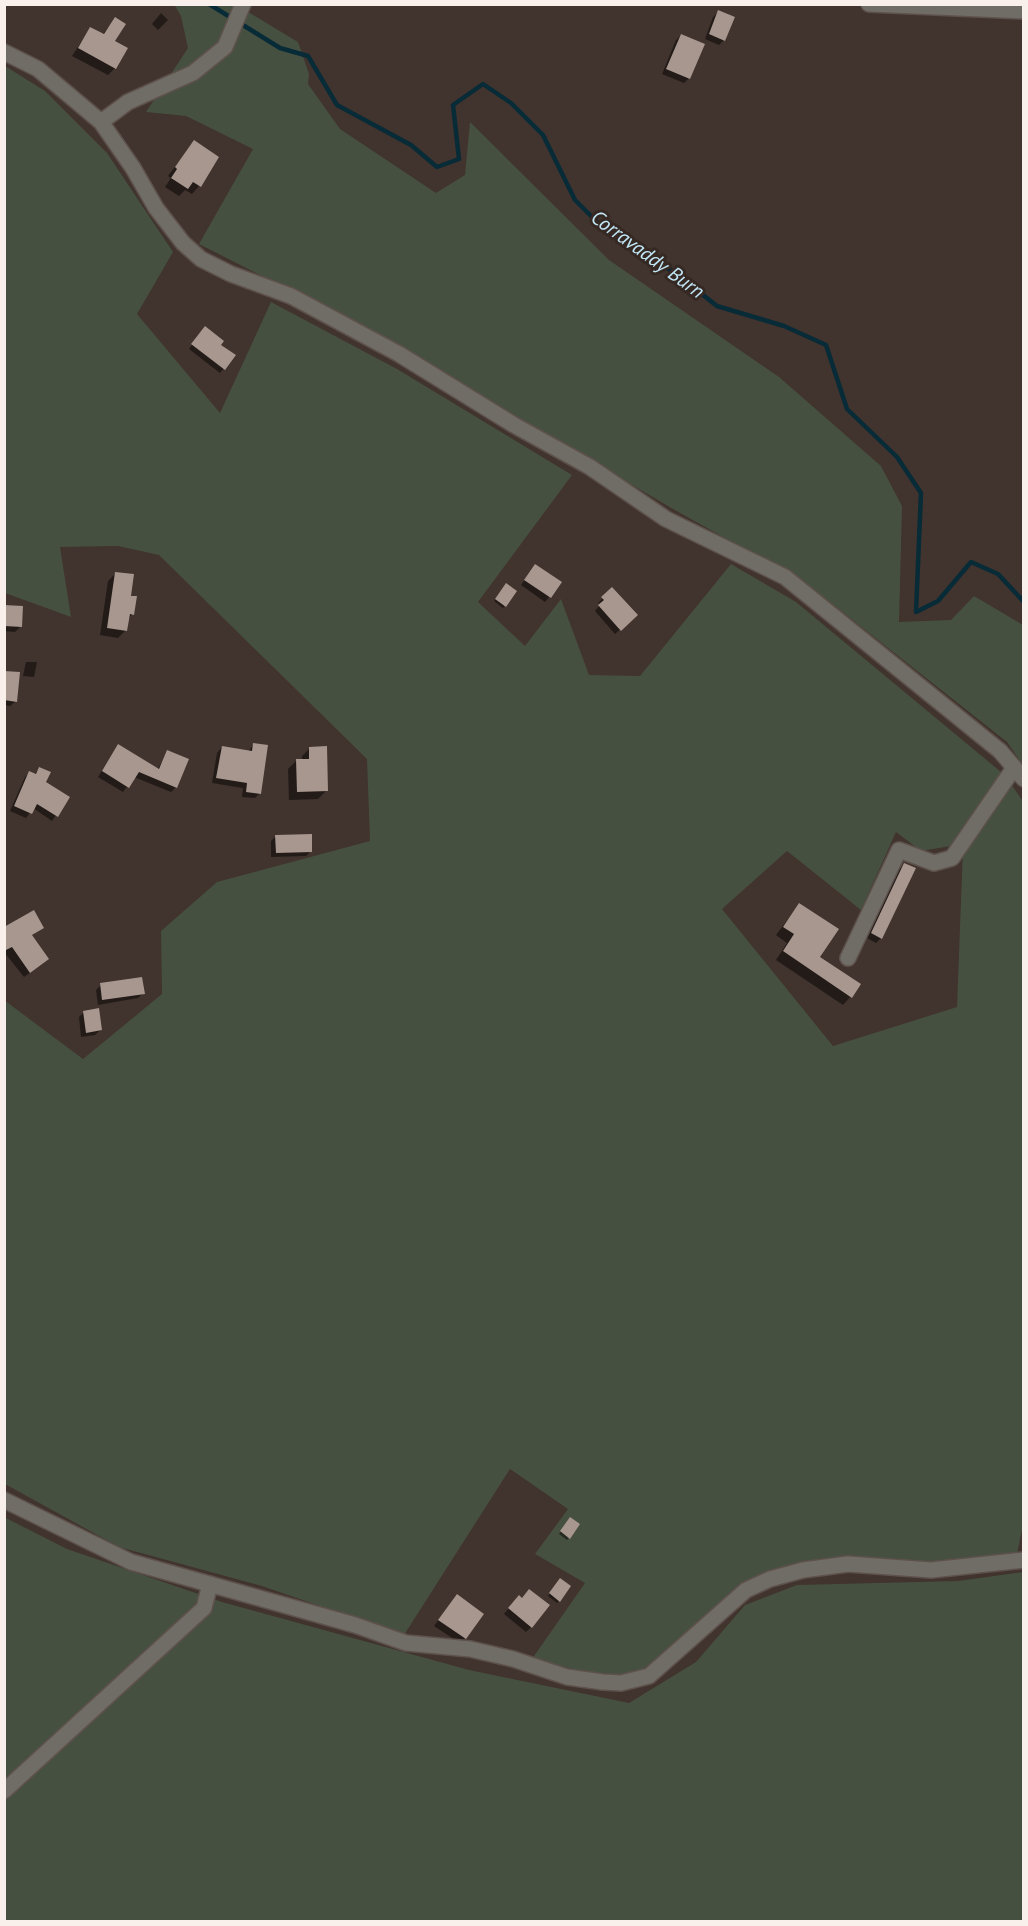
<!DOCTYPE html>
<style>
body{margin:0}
#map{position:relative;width:1028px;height:1926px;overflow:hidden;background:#41332d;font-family:"PT Sans",sans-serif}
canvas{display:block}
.frame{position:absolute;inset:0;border:6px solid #f9f0ec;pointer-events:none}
</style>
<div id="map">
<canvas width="1028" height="1926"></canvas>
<div class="frame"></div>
</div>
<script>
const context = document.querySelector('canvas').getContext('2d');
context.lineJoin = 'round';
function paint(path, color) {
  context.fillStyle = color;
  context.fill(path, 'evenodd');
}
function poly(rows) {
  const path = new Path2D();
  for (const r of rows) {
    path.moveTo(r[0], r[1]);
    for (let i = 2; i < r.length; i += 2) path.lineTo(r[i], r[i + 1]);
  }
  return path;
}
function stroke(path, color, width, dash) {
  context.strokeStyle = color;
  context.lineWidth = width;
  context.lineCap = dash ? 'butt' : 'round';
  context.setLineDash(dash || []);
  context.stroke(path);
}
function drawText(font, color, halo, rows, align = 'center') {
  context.font = font + ' "PT Sans",sans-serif';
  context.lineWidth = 6;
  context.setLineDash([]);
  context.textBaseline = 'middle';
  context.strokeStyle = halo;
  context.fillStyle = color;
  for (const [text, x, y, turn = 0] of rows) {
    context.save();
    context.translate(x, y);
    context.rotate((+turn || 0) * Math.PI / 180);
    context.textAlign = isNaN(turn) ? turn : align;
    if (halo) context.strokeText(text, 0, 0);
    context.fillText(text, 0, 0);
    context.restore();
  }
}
paint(poly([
 [235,4,298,42,309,74,308,84,340,129,436,193,465,175,470,122,609,260,779,377,881,466,902,506,899,622,951,620,974,596,1023,625,1023,765,1007,742,807,584,673,509,374,333,199,244,253,149,186,116,146,112,188,48,181,16,175,6,170,5],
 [5,66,45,91,107,153,173,252,137,314,220,413,271,302,397,369,572,475,478,602,525,646,561,599,589,675,640,676,731,564,796,602,1001,772,951,846,921,851,896,832,861,910,787,851,722,909,833,1046,957,1007,963,848,1011,784,1024,803,1024,1520,1017,1554,761,1578,657,1661,624,1679,597,1675,532,1659,585,1583,535,1554,568,1509,510,1469,404,1635,262,1586,119,1547,5,1484,4,1000,83,1059,162,994,161,931,217,882,370,841,367,759,159,555,118,546,60,547,71,617,5,593],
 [4,1517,67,1549,222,1602,469,1670,629,1703,696,1662,745,1605,797,1585,958,1581,1023,1572,1023,1921,5,1921]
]), '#465041');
paint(poly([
 [718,12,724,40,719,45,705,39,713,17],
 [161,13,168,20,158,30,152,24],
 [115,19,115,68,108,75,72,56,90,29,102,35],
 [681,35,689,78,684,83,662,74,676,40],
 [194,142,199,186,192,194,185,190,179,196,165,187,171,178,168,176],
 [201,332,234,355,220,373,189,349],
 [531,571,560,583,545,602,521,585],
 [116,573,129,597,132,614,128,619,126,630,118,638,100,635,108,581],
 [504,587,505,606,503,608,494,601],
 [612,589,636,615,615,634,595,611,600,605,598,603],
 [4,606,20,627,15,632,4,631],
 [26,662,37,662,34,677,23,676],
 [4,672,16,701,10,706,4,705],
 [253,745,260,793,255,798,242,797,243,788,212,783,217,753,222,747,248,752],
 [118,746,157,770,168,752,176,787,171,792,134,777,123,792,98,777],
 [310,748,326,791,318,799,289,800,288,769,296,761,302,760,302,756],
 [39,769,44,782,68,797,52,821,33,808,26,818,10,811,25,777,29,773,34,775],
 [276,836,311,851,306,856,271,857,271,841],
 [904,865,881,938,876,943,867,938,899,870],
 [799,905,818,957,850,997,843,1005,776,960,787,943,776,935],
 [42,928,31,936,42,964,24,977,4,952,4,929],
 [101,985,143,993,138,998,98,1005,96,990],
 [84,1012,100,1030,95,1035,81,1037,79,1017],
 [568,1521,569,1538,567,1540,559,1534],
 [558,1582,559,1601,557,1603,548,1596],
 [453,1601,465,1638,460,1643,434,1626],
 [514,1602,531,1627,526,1632,504,1614]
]), '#0007');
stroke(poly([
 [209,4,280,48,308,56,337,105,411,145,437,167,459,159,453,105,483,84,511,103,543,135,575,200,605,230,675,273,717,306,784,326,826,345,847,409,897,457,921,493,916,612,938,601,971,562,998,574,1024,602]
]), '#082b38', 4.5);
paint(poly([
 [718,10,735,17,725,41,709,34],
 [115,17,126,24,115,41,128,48,116,69,78,48,90,27,104,34],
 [681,34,705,44,690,79,666,69],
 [194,140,219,157,201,187,193,182,188,189,171,178,177,169,175,167],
 [205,326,224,341,221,345,236,355,225,370,191,344],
 [535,564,562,582,551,598,524,580],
 [115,572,134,574,131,596,137,596,134,615,130,614,127,631,107,628],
 [506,583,517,591,506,607,495,599],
 [612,587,638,615,621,631,598,605,604,600,601,597],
 [4,605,23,606,22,627,4,626],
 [4,671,20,672,17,702,4,700],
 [253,743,268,745,261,794,246,792,247,783,216,778,222,746,252,751],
 [118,744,159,769,167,750,189,759,177,788,139,772,129,788,102,771],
 [327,746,328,791,297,792,296,759,309,759,309,747],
 [39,767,51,772,46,782,70,797,58,817,37,804,32,814,14,806,29,771,36,774],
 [312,834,312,852,276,853,275,835],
 [904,863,916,868,882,939,871,933],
 [799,903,839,929,820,957,861,984,852,998,783,951,794,934,783,927],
 [34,910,44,928,32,935,49,959,30,973,12,947,4,951,4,927],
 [142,977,145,994,102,1000,100,983],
 [99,1008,102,1030,86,1033,83,1011],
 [570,1517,580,1524,570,1539,560,1531],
 [560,1578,571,1586,560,1602,549,1593],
 [529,1589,550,1605,532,1628,508,1608,519,1595,522,1598],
 [457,1594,484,1614,466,1639,438,1620]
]), '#a7978f');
const minor = poly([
 [869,4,1024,11],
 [4,52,38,69,101,122,133,168,156,208,183,243,201,259,231,274,291,296,399,354,514,425,590,467,666,519,785,577,1000,751,1024,779],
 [101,122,128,102,193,73,225,47,243,4],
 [848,958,899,850,934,863,952,858,1014,768],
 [4,1500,131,1562,355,1625,406,1643,470,1649,513,1659,567,1677,603,1682,621,1683,649,1676,746,1590,770,1579,803,1570,848,1564,931,1570,1024,1560],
 [4,1791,204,1608,210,1584]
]);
stroke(minor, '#5e514c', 18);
stroke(minor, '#6f6d66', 15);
drawText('italic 20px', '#c2e8f8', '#362923', [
 ["Corravaddy Burn",647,255,36]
]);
</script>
